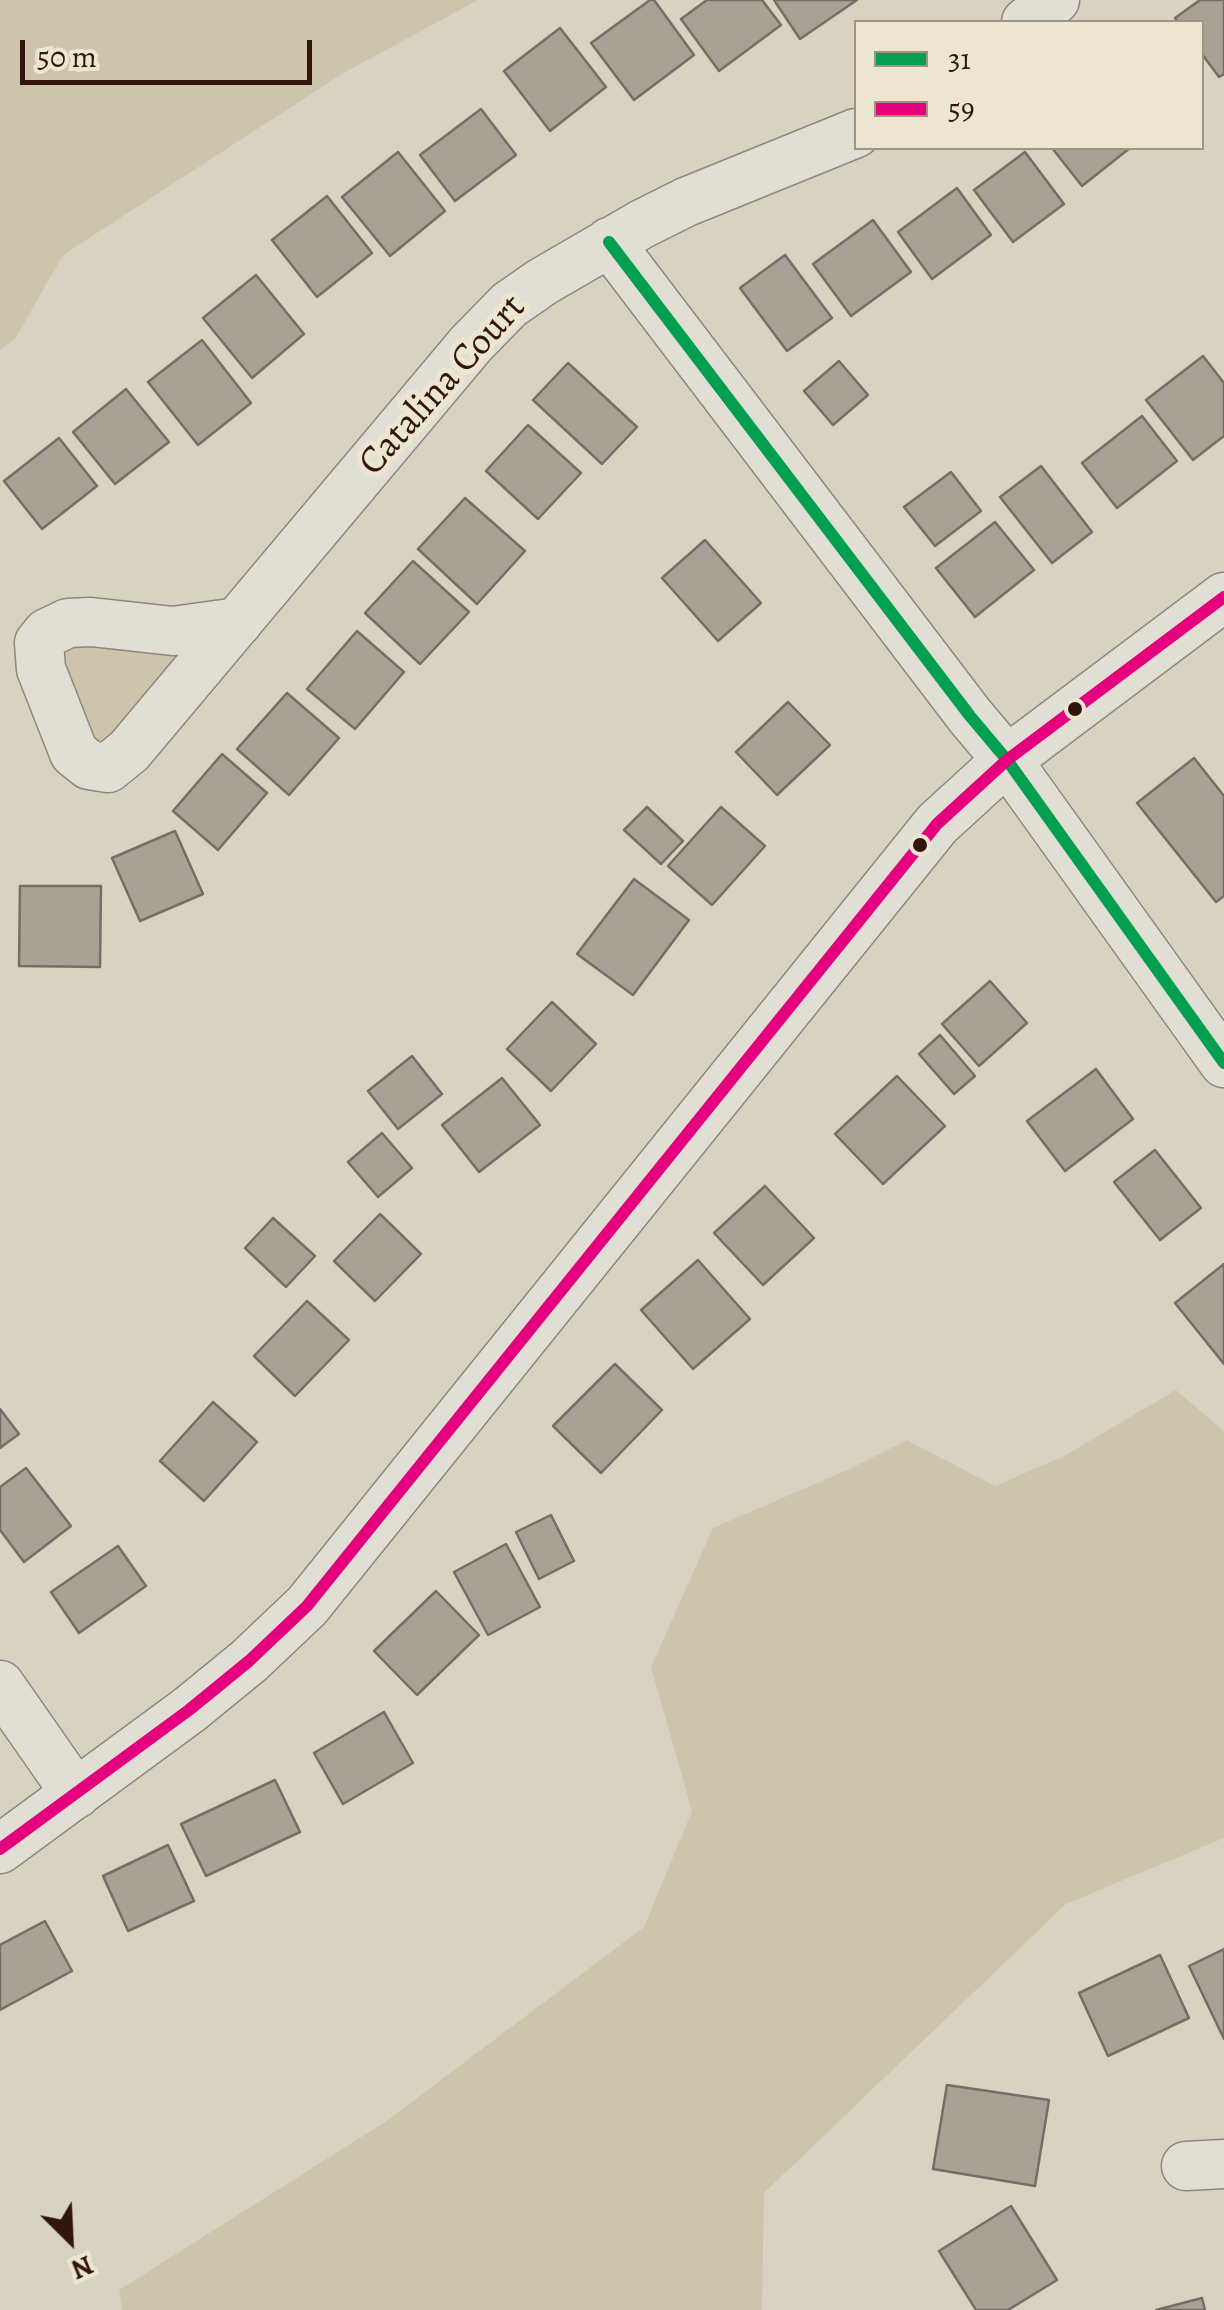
<!DOCTYPE html>
<style>
body{margin:0}
#map{position:relative;width:1224px;height:2310px;overflow:hidden;background:#d8d3c1;font-family:Alegreya,serif}
canvas{display:block}
.legend{position:absolute;left:854px;top:20px;width:350px;height:130px;box-sizing:border-box;background:#ece6d0;border:2px solid #a29381;margin:0;padding:12px 18px;list-style:none;font-size:30px;color:#32160b}
.legend li{display:flex;align-items:center;gap:20px;height:50px}
.legend b{width:50px;border:2px solid #a29381}
.north{position:absolute;left:20px;top:2190px;width:100px;height:100px;-webkit-text-stroke:8px #ece6d0;paint-order:stroke;rotate:156deg;font-size:28px;font-weight:700;line-height:40px;text-align:center;color:#32160b}
.north::after{content:'';display:block;margin:auto;width:35px;height:45px;background:#32160b;clip-path:polygon(50% 0,100% 100%,50% 72%,0 100%)}
.scale{position:absolute;left:20px;top:40px;width:292px;height:45px;box-sizing:border-box;border:5px solid #32160b;border-top:0;padding-left:12px;font-size:30px;line-height:35px;white-space:nowrap;color:#32160b;-webkit-text-stroke:8px #ece6d0;paint-order:stroke}
</style>
<div id="map">
<canvas width="1224" height="2310"></canvas>
<ul class="legend">
<li><b style="height:12px;background:#029f4e"></b>31</li>
<li><b style="height:12px;background:#e5007d"></b>59</li>
</ul>
<div class="north">N</div>
<div class="scale">50 m</div>
</div>
<script>
const context = document.querySelector('canvas').getContext('2d');
context.lineJoin = 'round';
function paint(path, color) {
  context.fillStyle = color;
  context.fill(path, 'evenodd');
}
function poly(rows) {
  const path = new Path2D();
  for (const r of rows) {
    path.moveTo(r[0], r[1]);
    for (let i = 2; i < r.length; i += 2) path.lineTo(r[i], r[i + 1]);
  }
  return path;
}
function stroke(path, color, width, dash) {
  context.strokeStyle = color;
  context.lineWidth = width;
  context.lineCap = dash ? 'butt' : 'round';
  context.setLineDash(dash || []);
  context.stroke(path);
}
function drawText(font, color, halo, rows, align = 'center') {
  context.font = font + ' Alegreya,serif';
  context.lineWidth = 10;
  context.setLineDash([]);
  context.textBaseline = 'middle';
  context.strokeStyle = halo;
  context.fillStyle = color;
  for (const [text, x, y, turn = 0] of rows) {
    context.save();
    context.translate(x, y);
    context.rotate((+turn || 0) * Math.PI / 180);
    context.textAlign = isNaN(turn) ? turn : align;
    if (halo) context.strokeText(text, 0, 0);
    context.fillText(text, 0, 0);
    context.restore();
  }
}
paint(poly([
 [0,0,478,0,342,74,63,255,15,339,0,350],
 [231,625,90,762,50,636],
 [1176,1390,1224,1431,1224,1838,1066,1904,764,2193,762,2310,122,2310,119,2290,385,2122,644,1927,692,1811,651,1667,713,1528,845,1471,907,1440,995,1486,1064,1456]
]), '#cdc4ac');
const building = poly([
 [650,0,654,0,694,55,634,100,591,43,650,0],
 [707,0,762,0,781,25,719,71,681,19,707,0],
 [774,0,857,0,800,39,774,0],
 [1200,0,1224,0,1224,74,1219,77,1202,54,1202,22,1178,22,1175,18,1200,0],
 [560,28,606,87,550,131,504,71,560,28],
 [481,109,516,155,455,201,420,155,481,109],
 [1052,148,1130,148,1082,186,1052,148],
 [398,152,445,211,390,256,342,197,398,152],
 [1025,152,1064,204,1013,242,974,190,1025,152],
 [957,188,991,235,932,279,898,232,957,188],
 [327,196,372,253,317,297,272,240,327,196],
 [873,220,911,272,851,316,813,264,873,220],
 [785,255,832,318,787,351,740,288,785,255],
 [256,275,304,334,252,378,203,318,256,275],
 [202,340,251,403,198,445,148,382,202,340],
 [1203,356,1224,383,1224,436,1193,460,1146,400,1203,356],
 [839,361,868,395,833,425,804,391,839,361],
 [568,363,637,427,602,464,533,400,568,363],
 [126,389,169,442,115,484,73,432,126,389],
 [1142,416,1177,461,1117,508,1082,463,1142,416],
 [528,425,581,473,538,519,486,471,528,425],
 [59,438,97,486,42,529,4,481,59,438],
 [1041,466,1092,532,1052,563,1000,497,1041,466],
 [951,472,981,511,935,546,904,507,951,472],
 [465,498,525,551,477,604,418,549,465,498],
 [995,522,1034,570,975,617,936,568,995,522],
 [705,540,761,603,718,641,662,578,705,540],
 [413,561,469,612,420,664,365,613,413,561],
 [357,631,404,672,355,729,307,689,357,631],
 [287,693,339,738,289,795,237,749,287,693],
 [788,702,830,745,777,795,736,752,788,702],
 [222,754,267,793,218,850,173,811,222,754],
 [1194,758,1224,796,1224,896,1216,902,1137,803,1194,758],
 [647,807,683,841,661,864,624,830,647,807],
 [721,807,765,846,712,905,668,866,721,807],
 [175,831,203,894,140,921,112,858,175,831],
 [634,879,689,920,633,995,577,954,634,879],
 [20,886,101,886,100,967,19,966,20,886],
 [990,981,1027,1023,979,1066,942,1024,990,981],
 [552,1002,596,1044,551,1091,507,1049,552,1002],
 [940,1035,975,1076,954,1094,919,1054,940,1035],
 [412,1056,442,1094,398,1129,368,1091,412,1056],
 [1096,1069,1133,1119,1065,1171,1027,1121,1096,1069],
 [897,1076,945,1126,883,1184,835,1134,897,1076],
 [502,1078,540,1125,479,1172,442,1125,502,1078],
 [382,1133,412,1168,378,1197,348,1162,382,1133],
 [1155,1150,1201,1208,1160,1240,1114,1182,1155,1150],
 [765,1186,814,1238,763,1285,714,1233,765,1186],
 [380,1214,421,1254,375,1301,334,1261,380,1214],
 [273,1218,315,1256,286,1287,245,1248,273,1218],
 [698,1260,750,1319,693,1369,641,1310,698,1260],
 [1224,1264,1224,1364,1175,1303,1224,1264],
 [307,1301,349,1340,295,1396,254,1356,307,1301],
 [615,1364,662,1410,601,1473,553,1426,615,1364],
 [213,1402,257,1442,204,1501,160,1461,213,1402],
 [0,1409,19,1434,0,1448,0,1409],
 [26,1468,71,1526,24,1562,0,1530,0,1487,26,1468],
 [551,1515,574,1561,539,1579,516,1532,551,1515],
 [506,1544,540,1607,488,1635,454,1572,506,1544],
 [118,1546,146,1586,79,1633,51,1592,118,1546],
 [436,1591,479,1635,417,1695,374,1651,436,1591],
 [384,1712,413,1763,343,1804,314,1753,384,1712],
 [275,1780,300,1832,206,1876,181,1824,275,1780],
 [168,1845,194,1901,128,1931,103,1876,168,1845],
 [45,1921,72,1971,0,2010,0,1945,45,1921],
 [1224,1949,1224,2039,1189,1966,1224,1949],
 [1160,1955,1189,2018,1108,2056,1079,1993,1160,1955],
 [947,2085,1049,2100,1035,2186,933,2169,947,2085],
 [1011,2206,1057,2280,1008,2310,976,2310,939,2251,1011,2206],
 [1202,2298,1205,2310,1156,2310,1202,2298]
]);
paint(building, '#a8a296');
stroke(building, '#766e64', 2.5);
const minor = poly([
 [1026,22,1055,0],
 [609,242,970,716,1007,760,1224,1063],
 [238,622,173,631,91,622,68,623,47,633,39,643,41,669,74,753,89,765,108,768,129,751,471,344,509,305,542,282,642,224,686,202,856,133],
 [0,1685,76,1794],
 [0,1849,189,1710,249,1661,307,1606,937,824,1007,760,1224,597],
 [1186,2166,1224,2164]
]);
stroke(minor, '#8e877c', 51);
stroke(minor, '#e1dfd5', 48);
stroke(poly([
 [609,242,970,716,1007,760,1224,1063]
]), '#029f4e', 12);
stroke(poly([
 [0,1849,189,1710,249,1661,307,1606,937,824,1007,760,1224,597]
]), '#e5007d', 12);
for (const [x, y, r, color] of [
 [1075,709,9,"#32160b"],
 [920,845,9,"#32160b"]
]) {
  const dot = new Path2D();
  dot.arc(x, y, r, 0, 2 * Math.PI);
  context.fillStyle = color;
  context.fill(dot);
  stroke(dot, '#ece6d0', 4);
}
drawText('38px', '#32160b', '#ece6d0', [
 ["Catalina Court",443,386,-48]
]);
</script>
